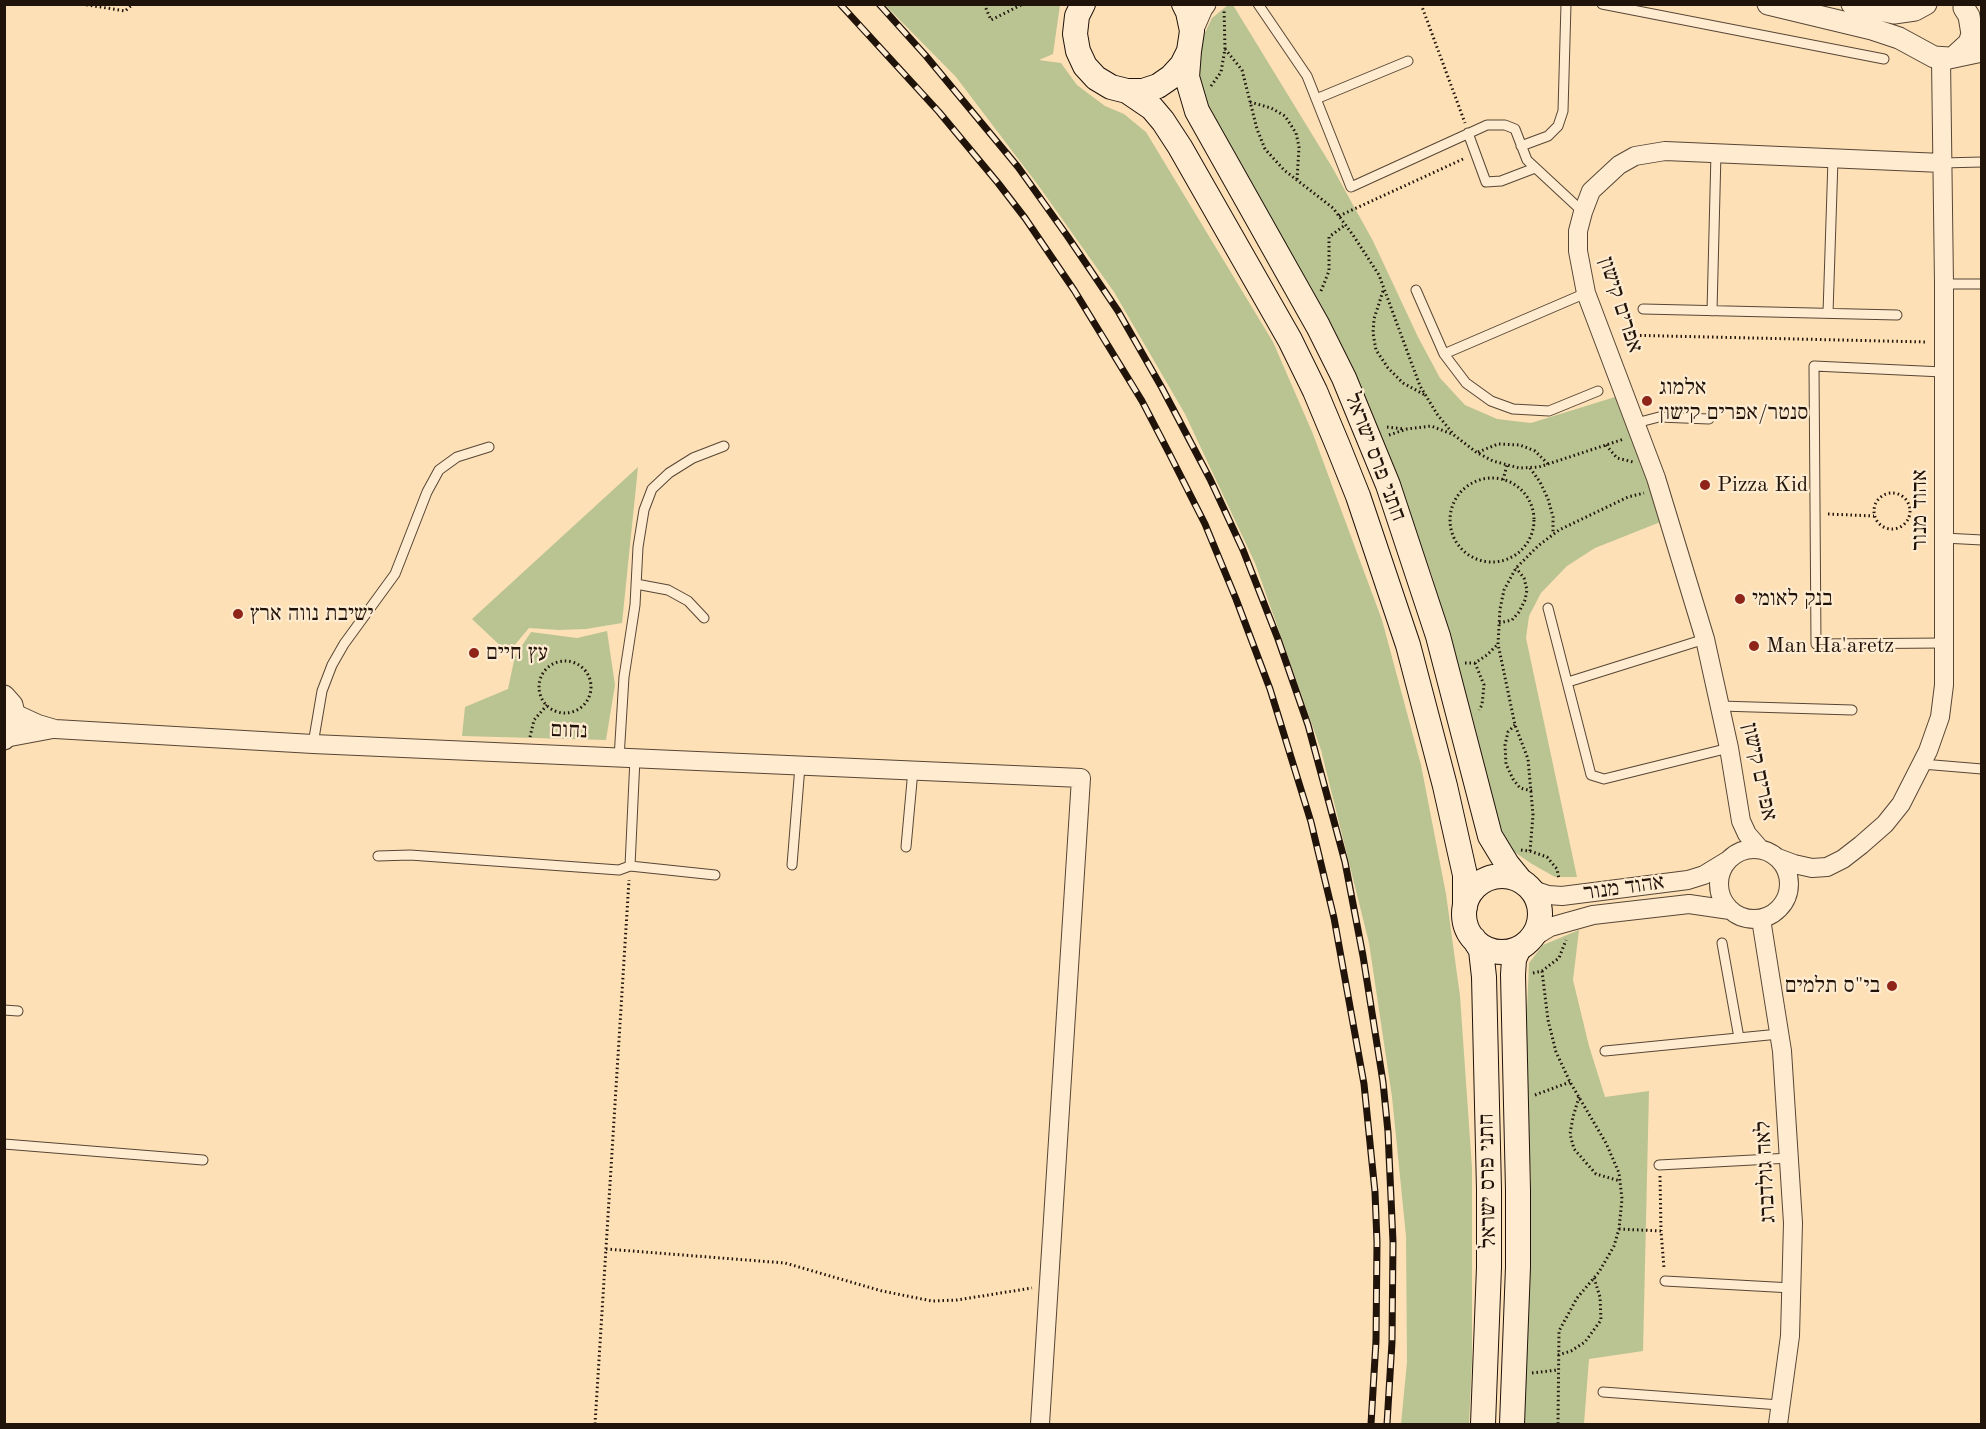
<!DOCTYPE html>
<meta charset="utf-8">
<style>
body{margin:0}
#map{position:relative;width:1986px;height:1429px;overflow:hidden;background:#fde0b6;font-family:"Old Standard TT",serif}
canvas{display:block}
.frame{position:absolute;inset:0;border:6px solid #20130a;pointer-events:none}
</style>
<div id="map">
<canvas width="1986" height="1429"></canvas>
<div class="frame"></div>
</div>
<script>
const context = document.querySelector('canvas').getContext('2d');
context.lineJoin = 'round';
function paint(path, color) {
  context.fillStyle = color;
  context.fill(path, 'evenodd');
}
function poly(rows) {
  const path = new Path2D();
  for (const r of rows) {
    if (r.length === 3) {
      path.moveTo(r[0] + r[2], r[1]);
      path.arc(r[0], r[1], r[2], 0, 2 * Math.PI);
      continue;
    }
    path.moveTo(r[0], r[1]);
    for (let i = 2; i < r.length; i += 2) path.lineTo(r[i], r[i + 1]);
  }
  return path;
}
function stroke(path, color, width, dash) {
  context.strokeStyle = color;
  context.lineWidth = width;
  context.lineCap = dash ? 'butt' : 'round';
  context.setLineDash(dash || []);
  context.stroke(path);
}
function drawText(font, color, halo, rows, align = 'center') {
  context.font = font + ' "Old Standard TT","Frank Ruhl Libre",serif';
  context.lineWidth = 4.5;
  context.setLineDash([]);
  context.textBaseline = 'middle';
  context.strokeStyle = halo;
  context.fillStyle = color;
  for (const [text, x, y, turn = 0] of rows) {
    context.save();
    context.translate(x, y);
    context.rotate((+turn || 0) * Math.PI / 180);
    context.textAlign = isNaN(turn) ? turn : align;
    if (halo) context.strokeText(text, 0, 0);
    context.fillText(text, 0, 0);
    context.restore();
  }
}
paint(poly([
 [885,5,1060,5,1053,54,1039,60,1061,63,1077,85,1105,106,1124,114,1146,132,1273,342,1313,434,1382,620,1421,765,1446,894,1460,996,1472,1168,1472,1360,1469,1424,1401,1424,1407,1362,1406,1236,1392,1097,1369,943,1321,750,1255,563,1185,414,1114,292,1038,185,956,77],
 [1228,5,1233,5,1332,167,1373,241,1418,337,1440,378,1465,405,1497,419,1531,423,1615,397,1663,521,1595,548,1567,566,1541,593,1529,616,1526,638,1577,877,1555,877,1532,864,1510,849,1489,812,1476,731,1432,576,1390,460,1309,284,1205,105,1198,74,1202,39,1212,18],
 [638,467,622,623,586,629,559,630,529,628,508,653,472,619],
 [607,631,615,685,606,740,462,736,465,707,508,689,515,656,531,632,577,638],
 [1579,930,1573,980,1589,1046,1605,1097,1649,1091,1643,1351,1589,1359,1584,1424,1522,1424,1530,1246,1531,1177,1524,1083,1529,963,1543,945]
]), '#bac392');
const service = poly([
 [1258,4,1307,76,1351,187,1487,125,1505,125,1515,129,1527,160,1583,212],
 [1602,4,1884,59],
 [1316,99,1408,61],
 [1468,133,1486,182,1501,181,1535,168],
 [1521,146,1548,136,1558,126,1563,111,1566,4],
 [1942,163,1982,162],
 [1944,284,1982,284],
 [1416,290,1444,354,1466,383,1491,401,1513,409,1549,411,1598,391],
 [1643,309,1897,315],
 [1712,311,1716,153],
 [1828,313,1833,159],
 [1444,354,1586,293],
 [1943,372,1814,366,1816,644,1944,643],
 [1636,423,1659,417,1709,419],
 [1944,538,1982,540],
 [636,584,668,590,688,601,704,618],
 [1548,608,1591,775,1604,779,1729,748],
 [1568,682,1705,639],
 [1720,706,1852,710],
 [313,744,322,691,332,665,344,644,395,574,427,492,439,470,457,457,489,447],
 [619,758,624,677,635,605,638,547,644,510,652,489,669,473,693,458,724,446],
 [635,758,630,866,715,875],
 [1922,764,1982,769],
 [906,847,913,770],
 [378,856,410,855,619,870,630,866],
 [792,865,800,766],
 [1722,943,1739,1038],
 [4,1010,18,1011],
 [1605,1051,1779,1034],
 [4,1144,203,1160],
 [1659,1165,1790,1158],
 [1665,1281,1792,1288],
 [1603,1392,1780,1405]
]);
const minor = poly([
 [14,713,38,724,55,729,313,744,1081,778,1040,1424],
 [5,738,53,729],
 [1754,884,35],
 [1760,849,1747,834,1741,821,1729,748,1705,639,1656,478,1586,293,1578,251,1578,231,1583,212,1591,191,1619,165,1635,156,1665,151,1942,163],
 [1778,858,1794,864,1812,868,1827,867,1843,859,1861,845,1885,824,1901,804,1928,751,1940,717,1944,685,1944,284,1941,59],
 [1530,889,1548,895,1562,896,1688,880,1704,875,1727,861],
 [1761,919,1782,1051,1793,1223,1790,1336,1778,1424],
 [1529,940,1550,927,1593,915,1689,904,1730,910]
]);
const tertiary = poly([
 [1768,4,1872,29,1899,38,1934,57,1949,58,1982,51],
 [1852,4,1894,13,1915,10,1926,4],
 [1192,31,1202,8,1205,4],
 [1956,55,1969,43,1972,34,1969,16,1964,8],
 [4,696,12,705,15,717,12,729,4,739]
]);
const secondary = poly([
 [1083,4,1077,16,1075,34,1078,51,1085,66,1096,78,1111,87,1127,91,1143,91,1158,86,1171,77,1182,65,1189,51,1192,31,1188,12,1184,4],
 [1189,51,1187,77,1197,111,1318,326,1344,378,1388,485,1438,636,1490,836,1507,864,1520,880],
 [1127,91,1152,108,1163,121,1180,147,1290,340,1315,391,1338,446,1358,496,1408,645,1445,786,1465,875,1465,907],
 [1502,914,38],
 [1474,939,1481,950,1484,977,1489,1190,1489,1267,1483,1424],
 [1512,1424,1518,1267,1518,1190,1513,975,1514,959,1519,948]
]);
stroke(service, '#574635', 11);
stroke(minor, '#574635', 20);
stroke(tertiary, '#574635', 23);
stroke(secondary, '#20130a', 26);
stroke(poly([
 [82,4,125,11,133,4],
 [984,4,991,20,1023,4],
 [1421,4,1465,123],
 [1225,49,1242,70,1257,129,1265,149,1284,170,1333,208,1353,235,1379,275,1420,386,1437,414,1454,435,1476,452,1493,461,1519,468,1539,467,1624,439],
 [1211,86,1221,72,1225,49,1224,9],
 [1250,102,1271,108,1285,116,1296,133,1299,147,1297,180],
 [1339,216,1463,159],
 [1321,291,1329,271,1329,237,1345,225],
 [1383,291,1374,319,1373,333,1376,350,1388,368,1403,383,1425,395],
 [1622,335,1927,342],
 [1387,427,1405,429],
 [1389,435,1407,429,1431,426,1452,434],
 [1606,445,1617,458,1633,462],
 [1478,452,1498,444,1520,445,1535,451,1548,464],
 [1530,468,1540,482,1548,499,1553,517,1553,534],
 [1492,520,42],
 [1503,480,1507,465],
 [1892,511,18],
 [1828,514,1874,516],
 [1499,623,1512,620,1519,612,1525,600,1527,590,1524,578,1516,568],
 [565,687,26],
 [1465,663,1475,663,1487,655,1498,644],
 [1475,663,1484,685,1482,705,1479,710],
 [1515,725,1508,732,1505,745,1506,764,1513,779,1520,788,1532,791],
 [530,737,534,720,547,705],
 [1521,850,1530,851,1547,857,1557,869,1559,879],
 [1530,851,1533,815,1528,759,1515,725,1498,644,1500,609,1504,590,1516,568,1538,546,1559,530,1628,497,1644,493],
 [1542,971,1548,1020,1556,1052,1570,1082,1606,1143,1619,1173,1622,1199,1619,1229,1614,1246,1599,1272,1577,1298,1559,1331,1558,1424],
 [1533,973,1542,971,1559,958,1566,940],
 [1535,1095,1570,1082],
 [1579,1097,1573,1117,1570,1134,1574,1149,1596,1174,1620,1181],
 [1660,1176,1661,1231],
 [1619,1229,1661,1231,1664,1268],
 [606,1249,785,1263,882,1291,932,1301,957,1300,1032,1288],
 [1558,1355,1571,1351,1585,1342,1601,1320,1600,1297,1594,1278],
 [1532,1373,1557,1370],
 [595,1424,629,880]
]), '#20130a', 3, [1.5, 3]);
stroke(service, '#feebd0', 9);
stroke(minor, '#feebd0', 18);
stroke(tertiary, '#feebd0', 21);
stroke(secondary, '#feebd0', 24);
const rail = poly([
 [840,4,939,112,998,183,1025,218,1074,290,1142,401,1169,453,1205,524,1236,599,1270,689,1311,822,1334,918,1364,1084,1375,1192,1377,1242,1376,1341,1371,1424],
 [879,4,926,56,1018,167,1068,237,1118,311,1162,388,1210,479,1243,550,1278,639,1308,725,1345,862,1363,956,1383,1082,1388,1132,1393,1242,1392,1342,1387,1424]
]);
stroke(rail, '#20130a', 7);
stroke(rail, '#feebd0', 4.5, [14]);
for (const [x, y, r, color] of [
 [1647,401,6,"#8f2418"],
 [1705,485,6,"#8f2418"],
 [1740,599,6,"#8f2418"],
 [238,614,6,"#8f2418"],
 [1754,646,6,"#8f2418"],
 [474,653,6,"#8f2418"],
 [1892,986,6,"#8f2418"]
]) {
  const dot = new Path2D();
  dot.arc(x, y, r, 0, 2 * Math.PI);
  context.fillStyle = color;
  context.fill(dot);
  stroke(dot, '#feebd0', 2);
}
drawText('22px', '#20130a', '#feebd0', [
 ["אפרים קישון",1620,305,72],
 ["חתני פרס ישראל",1375,457,69],
 ["אהוד מנור",1920,510,-90],
 ["נחום",569,731,2],
 ["אפרים קישון",1759,772,78],
 ["אהוד מנור",1624,888,-8],
 ["לאה גולדברג",1766,1172,-93],
 ["חתני פרס ישראל",1488,1181,-91]
]);
drawText('22px', '#20130a', '#feebd0', [
 ["אלמוג",1659,388],
 ["סנטר/אפרים קישון",1659,413],
 ["Pizza Kid",1717,485],
 ["בנק לאומי",1752,599],
 ["ישיבת נווה ארץ",250,614],
 ["Man Ha'aretz",1766,646],
 ["עץ חיים",486,653],
 ["בי\"ס תלמים",1880,986,"right"]
], 'left');
</script>
